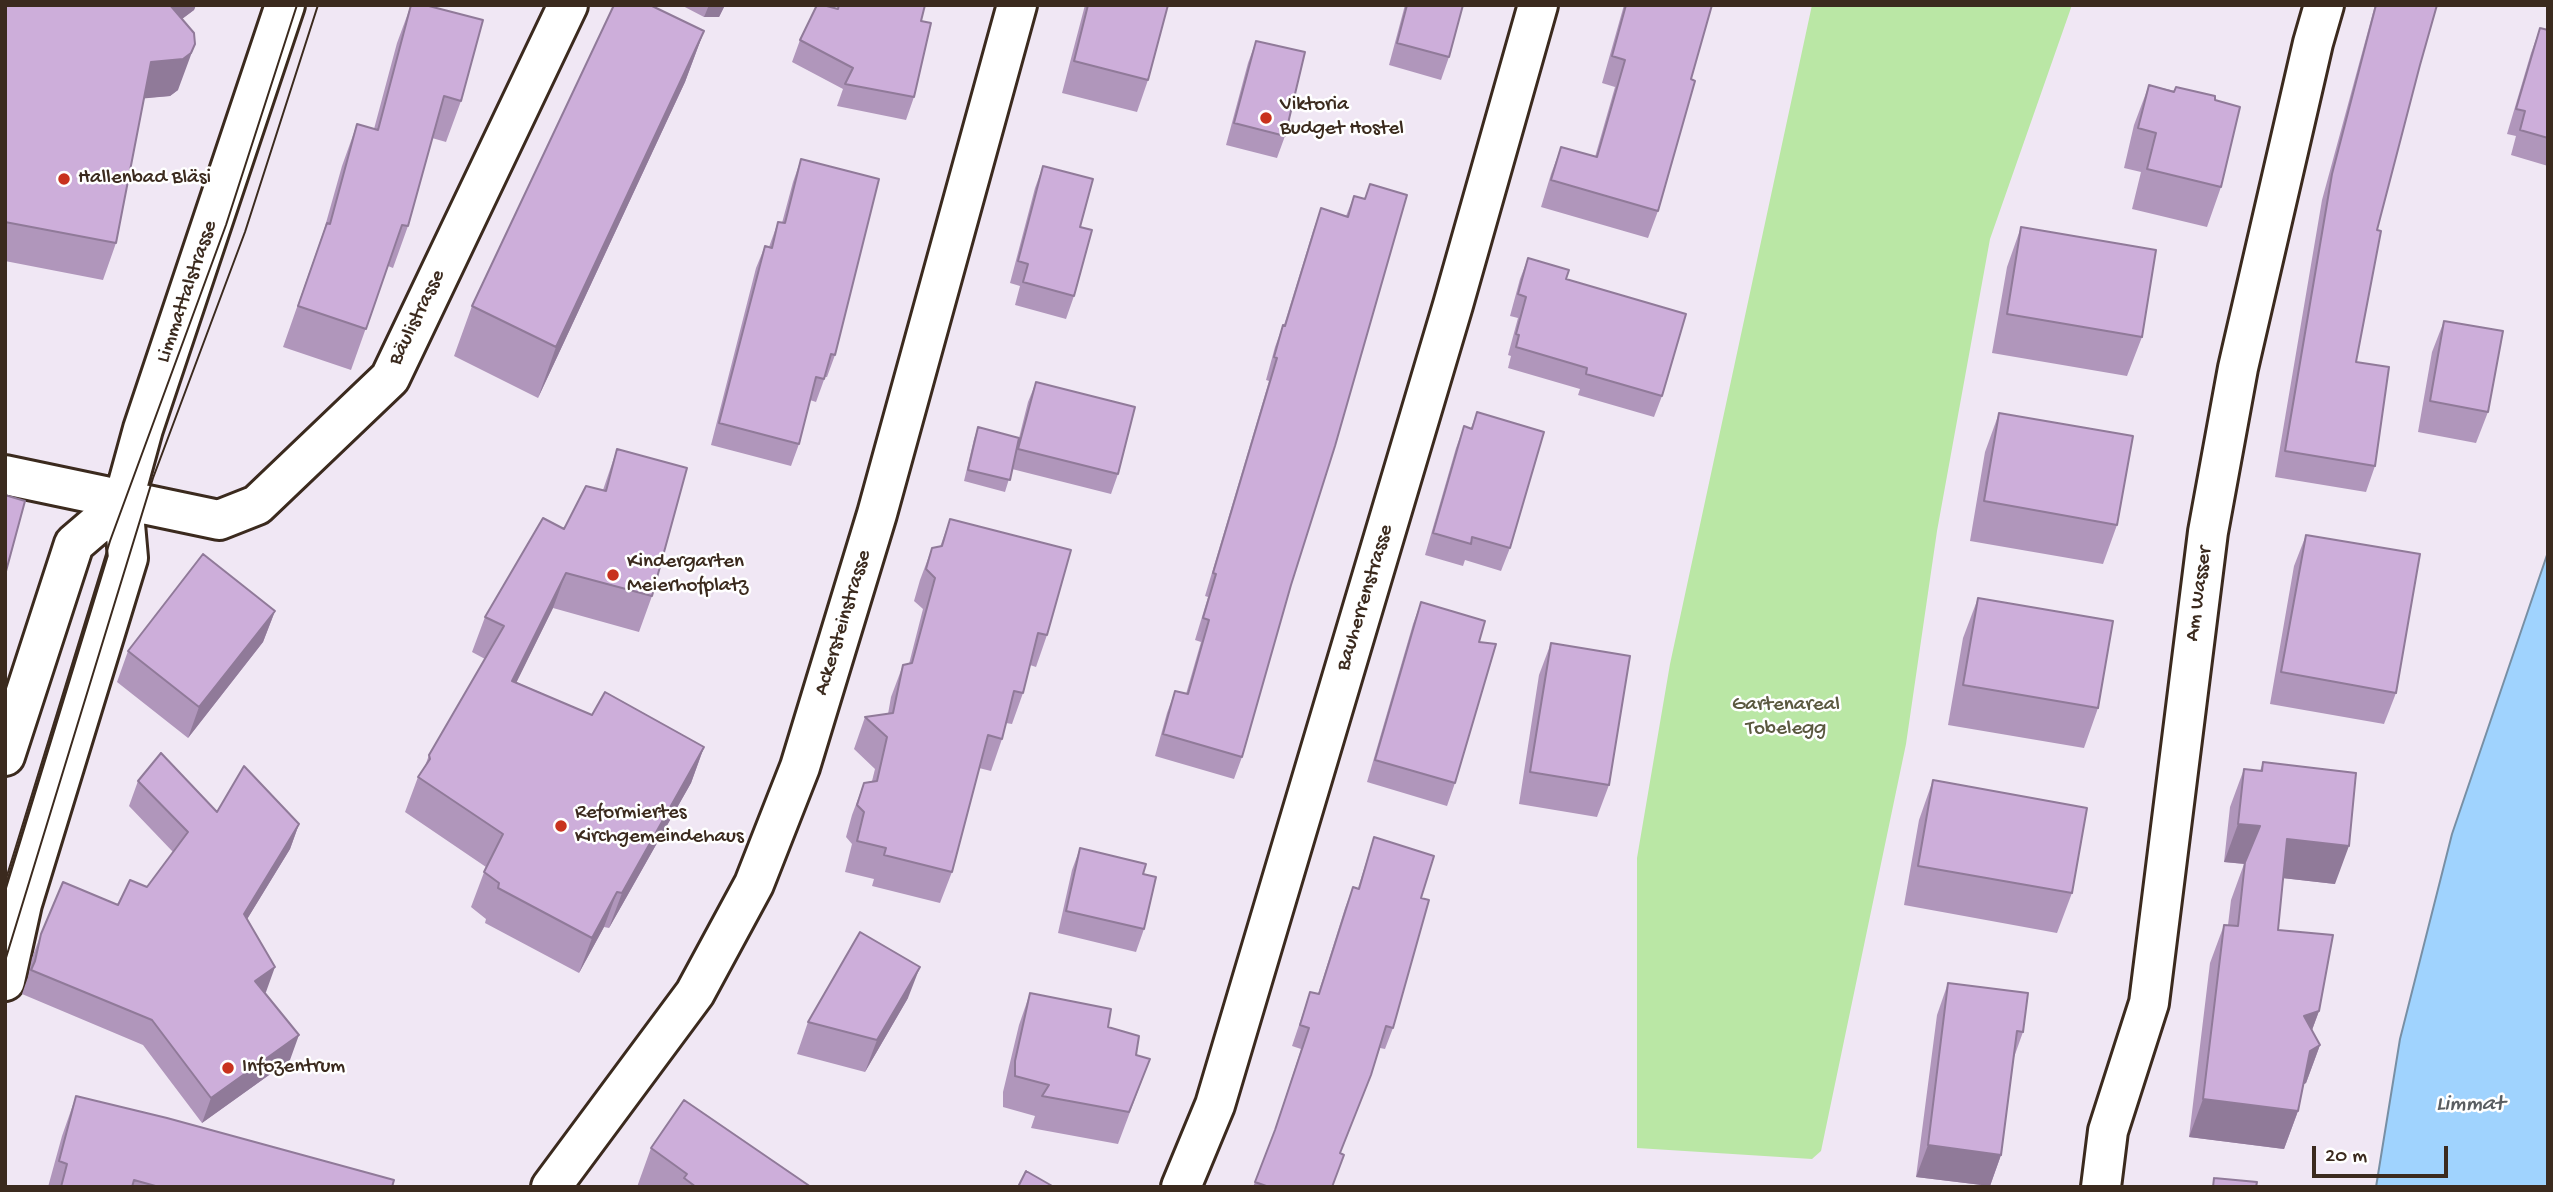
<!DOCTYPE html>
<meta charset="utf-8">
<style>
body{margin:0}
#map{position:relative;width:2553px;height:1192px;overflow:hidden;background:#f0e7f4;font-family:"Gochi Hand",sans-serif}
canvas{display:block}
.frame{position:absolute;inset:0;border:7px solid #3b2a1e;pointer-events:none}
.scale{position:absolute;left:2312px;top:1146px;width:136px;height:32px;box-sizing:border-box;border:4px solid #3b2a1e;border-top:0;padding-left:9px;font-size:21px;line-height:24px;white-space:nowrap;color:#3b2a1e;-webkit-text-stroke:5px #fff;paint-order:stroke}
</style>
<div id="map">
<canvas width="2553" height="1192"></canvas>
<div class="frame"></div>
<div class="scale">20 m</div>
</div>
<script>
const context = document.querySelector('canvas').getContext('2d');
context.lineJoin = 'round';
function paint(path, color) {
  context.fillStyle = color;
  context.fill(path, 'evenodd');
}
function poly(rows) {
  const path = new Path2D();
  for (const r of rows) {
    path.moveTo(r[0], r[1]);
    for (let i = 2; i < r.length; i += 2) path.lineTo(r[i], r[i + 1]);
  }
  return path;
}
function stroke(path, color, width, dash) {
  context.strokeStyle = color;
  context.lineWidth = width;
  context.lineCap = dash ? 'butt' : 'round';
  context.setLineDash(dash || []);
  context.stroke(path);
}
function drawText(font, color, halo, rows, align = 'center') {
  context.font = font + ' "Gochi Hand",sans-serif';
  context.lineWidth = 5;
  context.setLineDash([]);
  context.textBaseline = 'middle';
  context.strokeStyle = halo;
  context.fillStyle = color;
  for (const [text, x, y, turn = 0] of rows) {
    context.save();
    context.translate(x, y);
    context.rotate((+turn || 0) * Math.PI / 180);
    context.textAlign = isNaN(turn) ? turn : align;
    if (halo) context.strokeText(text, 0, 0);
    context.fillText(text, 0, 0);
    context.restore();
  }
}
paint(poly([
 [1812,5,2072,5,1990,239,1937,531,1906,744,1821,1151,1812,1159,1637,1148,1637,858,1670,664]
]), '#bae7a5');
const water = poly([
 [2548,552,2548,1187,2376,1187,2400,1039,2452,834,2548,552]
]);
paint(water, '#a0d3fe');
stroke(water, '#788fa4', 2);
const minor = poly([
 [5,475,219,520,257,505,390,378,568,5],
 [5,756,74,544,123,502],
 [5,981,22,904,128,558,123,502,143,429,285,5],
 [551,1187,695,993,754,884,800,767,877,514,1017,5],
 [1181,1187,1215,1105,1453,305,1538,5]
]);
const tertiary = poly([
 [2101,1187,2108,1131,2149,1003,2208,532,2238,368,2313,43,2324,5]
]);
stroke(minor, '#3b2a1e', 44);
stroke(tertiary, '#3b2a1e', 44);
stroke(minor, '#fff', 38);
stroke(tertiary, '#fff', 38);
stroke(poly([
 [5,882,110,541,226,225,297,5],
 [5,961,153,478,245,232,318,5]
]), '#3b2a1e', 2);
paint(poly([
 [5,5,196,5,194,10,182,19,178,90,170,96,144,98,116,243,103,280,5,261],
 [411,5,461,101,446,142,432,138,408,226,393,268,388,266,351,370,283,347,324,230,342,166,357,124,374,129,397,43],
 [681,5,725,5,719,17,704,17],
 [1085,5,1168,5,1148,80,1137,112,1062,93],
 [1405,5,1463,5,1449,57,1441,80,1389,65],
 [1624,5,1712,5,1691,79,1658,211,1648,238,1541,207,1551,174,1561,147,1595,157,1615,87,1602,83],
 [2375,5,2437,5,2420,65,2377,230,2356,362,2375,466,2366,492,2275,477,2322,200],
 [837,9,921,21,914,97,906,120,837,106,843,89,792,62,800,40],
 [2540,28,2548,30,2548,166,2511,155,2516,136,2507,134,2531,53],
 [704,31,685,82,538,398,454,356,472,306],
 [1256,41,1285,136,1277,158,1226,145,1248,63],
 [2149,85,2215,100,2221,187,2207,227,2132,209,2141,172,2124,168,2134,125],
 [801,159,835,355,827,377,825,377,816,402,810,400,799,444,791,466,711,445,756,268,765,246,769,247,778,222,782,223,793,182],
 [1043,166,1074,296,1066,319,1015,305,1020,286,1010,283,1035,188],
 [1370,184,1291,585,1242,757,1234,779,1155,756,1167,713,1175,691,1186,694,1201,642,1195,640,1208,597,1205,596,1269,381,1266,380,1275,347,1283,325,1284,325,1313,231,1321,208,1346,216,1354,196,1365,199],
 [2021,227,2142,337,2127,376,1992,353,2007,267],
 [1528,258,1566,279,1662,396,1654,417,1578,395,1580,389,1508,368,1511,356,1508,355,1518,318,1510,316,1520,279],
 [2444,321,2488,412,2476,443,2418,432,2432,352],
 [1036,382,1118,474,1111,494,1012,469,1005,492,964,481,974,439,978,427,1019,438,1028,402],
 [1477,412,1510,548,1501,571,1465,560,1463,566,1425,555,1456,448,1464,426,1471,428],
 [1999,413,2117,525,2103,564,1970,541,1985,452],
 [617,449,652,596,639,632,553,608,516,682,592,715,704,747,691,783,609,928,604,927,579,973,485,923,486,919,471,907,486,867,405,812,418,777,425,766,429,755,485,659,472,652,485,617,564,529,603,490],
 [950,519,1047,635,1036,667,1030,665,1023,693,1012,724,1006,723,1002,739,991,771,979,768,952,872,940,903,872,886,874,879,845,872,852,844,846,837,852,815,864,783,872,781,875,769,854,749,865,717,888,714,891,697,903,665,909,664,923,609,914,601,920,580,932,548,940,547],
 [2306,535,2396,693,2384,724,2270,704,2294,566],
 [1978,598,2098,708,2084,748,1948,725,1963,638],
 [1421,602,1479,642,1455,783,1447,806,1367,782,1413,624],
 [275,611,263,642,188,738,117,682,128,651],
 [1551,643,1609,785,1597,817,1519,804,1539,675],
 [2263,762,2335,884,2283,878,2278,930,2319,1011,2312,1030,2320,1045,2306,1083,2303,1084,2298,1111,2284,1149,2189,1137,2210,963,2224,925,2228,925,2231,900,2244,864,2224,862,2230,807,2244,769,2260,771],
 [1933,780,2072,893,2057,933,1904,905,1919,820],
 [138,781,217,812,299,824,290,849,247,919,266,992,265,993,290,1060,202,1123,143,1045,22,994,28,977,32,958,41,934,118,905,147,887,173,852,129,806],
 [1374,837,1421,898,1393,1028,1385,1049,1380,1048,1363,1096,1340,1153,1332,1187,1253,1187,1271,1142,1301,1049,1292,1046,1310,992,1318,994,1345,908,1353,887,1358,888],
 [1080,848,1143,874,1144,929,1136,952,1058,933,1072,870],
 [1948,983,2023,1032,2013,1060,2001,1155,1990,1186,1916,1177,1937,1015],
 [1030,993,1108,1027,1136,1055,1150,1059,1118,1144,1031,1128,1035,1116,1003,1107,1003,1092,1019,1025],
 [908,998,865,1072,797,1054,808,1022],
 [76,1096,392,1187,48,1187,62,1136],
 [651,1148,811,1187,637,1187]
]), '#b096bb');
paint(poly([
 [167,5,196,5,194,10,155,39],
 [709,5,725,5,719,17,704,17],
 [704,31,685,82,538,398,556,347],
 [195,44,178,90,170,96,138,99,151,62],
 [566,573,553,608,500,716,512,681],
 [275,611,263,642,188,738,199,707],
 [704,747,691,783,609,928,622,893],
 [299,824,290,849,235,939,244,914],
 [2238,824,2260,826,2246,864,2224,862],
 [2287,839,2349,846,2335,884,2273,877],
 [617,892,604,927,579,973,592,938],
 [275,967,266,992,246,1006,255,981],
 [920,967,908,998,865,1072,877,1040],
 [2319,1011,2305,1049,2304,1016],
 [299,1035,290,1060,202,1123,211,1098],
 [2320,1045,2306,1083,2296,1089,2310,1051],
 [2203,1099,2298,1111,2284,1149,2189,1137],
 [1928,1145,2001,1155,1990,1186,1916,1177]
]), '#907a99');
const building = poly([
 [5,5,170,5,194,33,195,44,191,53,183,59,151,62,116,243,5,222,5,5],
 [411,5,425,5,483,20,461,101,444,96,408,226,402,225,366,329,298,306,327,223,330,224,357,124,378,130,411,5],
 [614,5,650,5,704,31,556,347,472,306,614,5],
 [817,5,823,5,838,9,839,5,925,5,921,21,931,23,914,97,845,84,853,68,800,40,817,5],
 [1088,5,1168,5,1148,80,1074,61,1088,5],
 [1407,5,1463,5,1449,57,1397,43,1407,5],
 [1626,5,1712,5,1691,79,1695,81,1658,211,1551,180,1561,147,1597,157,1625,60,1612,56,1626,5],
 [2376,5,2437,5,2420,65,2377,230,2381,231,2356,362,2389,367,2375,466,2285,451,2332,174,2376,5],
 [2540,28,2548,30,2548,138,2520,130,2525,111,2516,109,2540,28],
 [1256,41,1305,52,1285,136,1234,123,1256,41],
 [2149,85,2174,92,2176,87,2215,96,2215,100,2240,107,2221,187,2147,169,2156,133,2138,128,2149,85],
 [801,159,879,179,835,355,831,354,824,379,816,377,799,444,719,423,765,246,772,248,778,222,785,223,801,159],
 [1043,166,1093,179,1080,227,1092,230,1074,296,1023,282,1028,264,1018,261,1043,166],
 [1370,184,1407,195,1335,446,1291,585,1242,757,1163,734,1175,691,1188,694,1209,620,1203,618,1216,574,1213,573,1277,358,1274,357,1283,325,1285,326,1321,208,1348,217,1354,196,1365,199,1370,184],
 [2021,227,2156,250,2142,337,2007,314,2021,227],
 [1528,258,1569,270,1566,279,1686,314,1662,396,1586,374,1587,368,1516,347,1519,335,1516,334,1526,297,1518,294,1528,258],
 [2444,321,2503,331,2488,412,2430,401,2444,321],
 [1036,382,1135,407,1118,474,1018,449,1036,382],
 [1477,412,1544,432,1510,548,1472,537,1471,544,1433,533,1464,426,1472,429,1477,412],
 [1999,413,2133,436,2117,525,1984,501,1999,413],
 [978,427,1019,438,1010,480,968,470,978,427],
 [617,449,687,468,652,596,566,573,512,681,592,715,605,692,704,747,622,893,617,892,592,938,498,888,499,883,484,872,503,834,418,777,430,759,429,755,504,626,485,617,543,518,564,529,586,486,606,491,617,449],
 [5,495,25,501,5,575,5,495],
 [950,519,1071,550,1047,635,1038,633,1023,693,1014,691,1002,739,988,735,952,872,884,855,886,848,857,841,864,812,857,805,864,783,877,781,887,737,865,717,893,713,903,665,912,663,935,578,926,569,932,548,942,546,950,519],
 [2306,535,2420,554,2396,693,2281,672,2306,535],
 [203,554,275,611,199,707,128,651,203,554],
 [1978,598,2113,621,2098,708,1963,685,1978,598],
 [1421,602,1485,621,1479,642,1496,644,1455,783,1375,760,1421,602],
 [1551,643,1630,656,1609,785,1530,772,1551,643],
 [161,753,217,812,244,766,299,824,244,914,275,967,255,981,299,1035,211,1098,152,1020,31,970,35,961,41,934,63,882,118,905,130,880,147,887,188,832,138,781,161,753],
 [2263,762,2356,773,2349,846,2287,839,2278,930,2333,935,2319,1011,2304,1016,2320,1045,2310,1051,2298,1111,2203,1099,2224,925,2238,926,2245,862,2260,826,2238,824,2244,769,2262,771,2263,762],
 [1933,780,2087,808,2072,893,1918,866,1933,780],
 [1374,837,1434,856,1421,898,1429,900,1393,1028,1386,1026,1371,1075,1340,1153,1344,1155,1332,1187,1269,1187,1255,1182,1275,1130,1309,1028,1300,1025,1310,992,1319,994,1353,887,1359,889,1374,837],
 [1080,848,1146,864,1143,874,1156,877,1144,929,1066,911,1080,848],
 [860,932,920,967,877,1040,808,1022,860,932],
 [1948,983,2028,993,2023,1032,2017,1031,2001,1155,1928,1145,1948,983],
 [1030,993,1111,1009,1108,1027,1139,1036,1136,1055,1150,1059,1129,1112,1042,1096,1049,1085,1015,1076,1015,1061,1030,993],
 [76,1096,167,1118,394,1180,392,1187,159,1187,134,1180,132,1187,61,1187,67,1164,59,1161,76,1096],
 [684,1100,811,1187,696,1187,684,1178,687,1174,651,1148,684,1100],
 [1026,1171,1054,1187,1018,1187,1026,1171],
 [2214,1178,2257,1182,2256,1187,2213,1187,2214,1178]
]);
paint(building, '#cdaeda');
stroke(building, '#907a99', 2);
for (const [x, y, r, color] of [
 [1266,118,7,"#c8321e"],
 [64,179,7,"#c8321e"],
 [613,575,7,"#c8321e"],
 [561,826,7,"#c8321e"],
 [228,1068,7,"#c8321e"]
]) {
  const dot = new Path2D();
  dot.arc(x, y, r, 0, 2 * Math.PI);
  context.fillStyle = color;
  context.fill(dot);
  stroke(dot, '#fff', 2.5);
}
drawText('21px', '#3b2a1e', '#fff', [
 ["Viktoria",1280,106],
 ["Budget Hostel",1280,130],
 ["Hallenbad Bläsi",78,179],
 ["Kindergarten",627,563],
 ["Meierhofplatz",627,587],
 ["Reformiertes",575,814],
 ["Kirchgemeindehaus",575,838],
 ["Infozentrum",242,1068]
], 'left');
drawText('21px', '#3b2a1e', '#fff', [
 ["Limmattalstrasse",188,292,-71],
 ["Bäulistrasse",418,318,-64],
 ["Am Wasser",2200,594,-82],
 ["Bauherrenstrasse",1366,598,-73],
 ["Ackersteinstrasse",844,623,-73]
]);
drawText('21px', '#5b5940', '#fff', [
 ["Gartenareal",1786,706],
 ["Tobelegg",1786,730]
]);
drawText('italic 23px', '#595d61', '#fff', [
 ["Limmat",2470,1105]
]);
</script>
